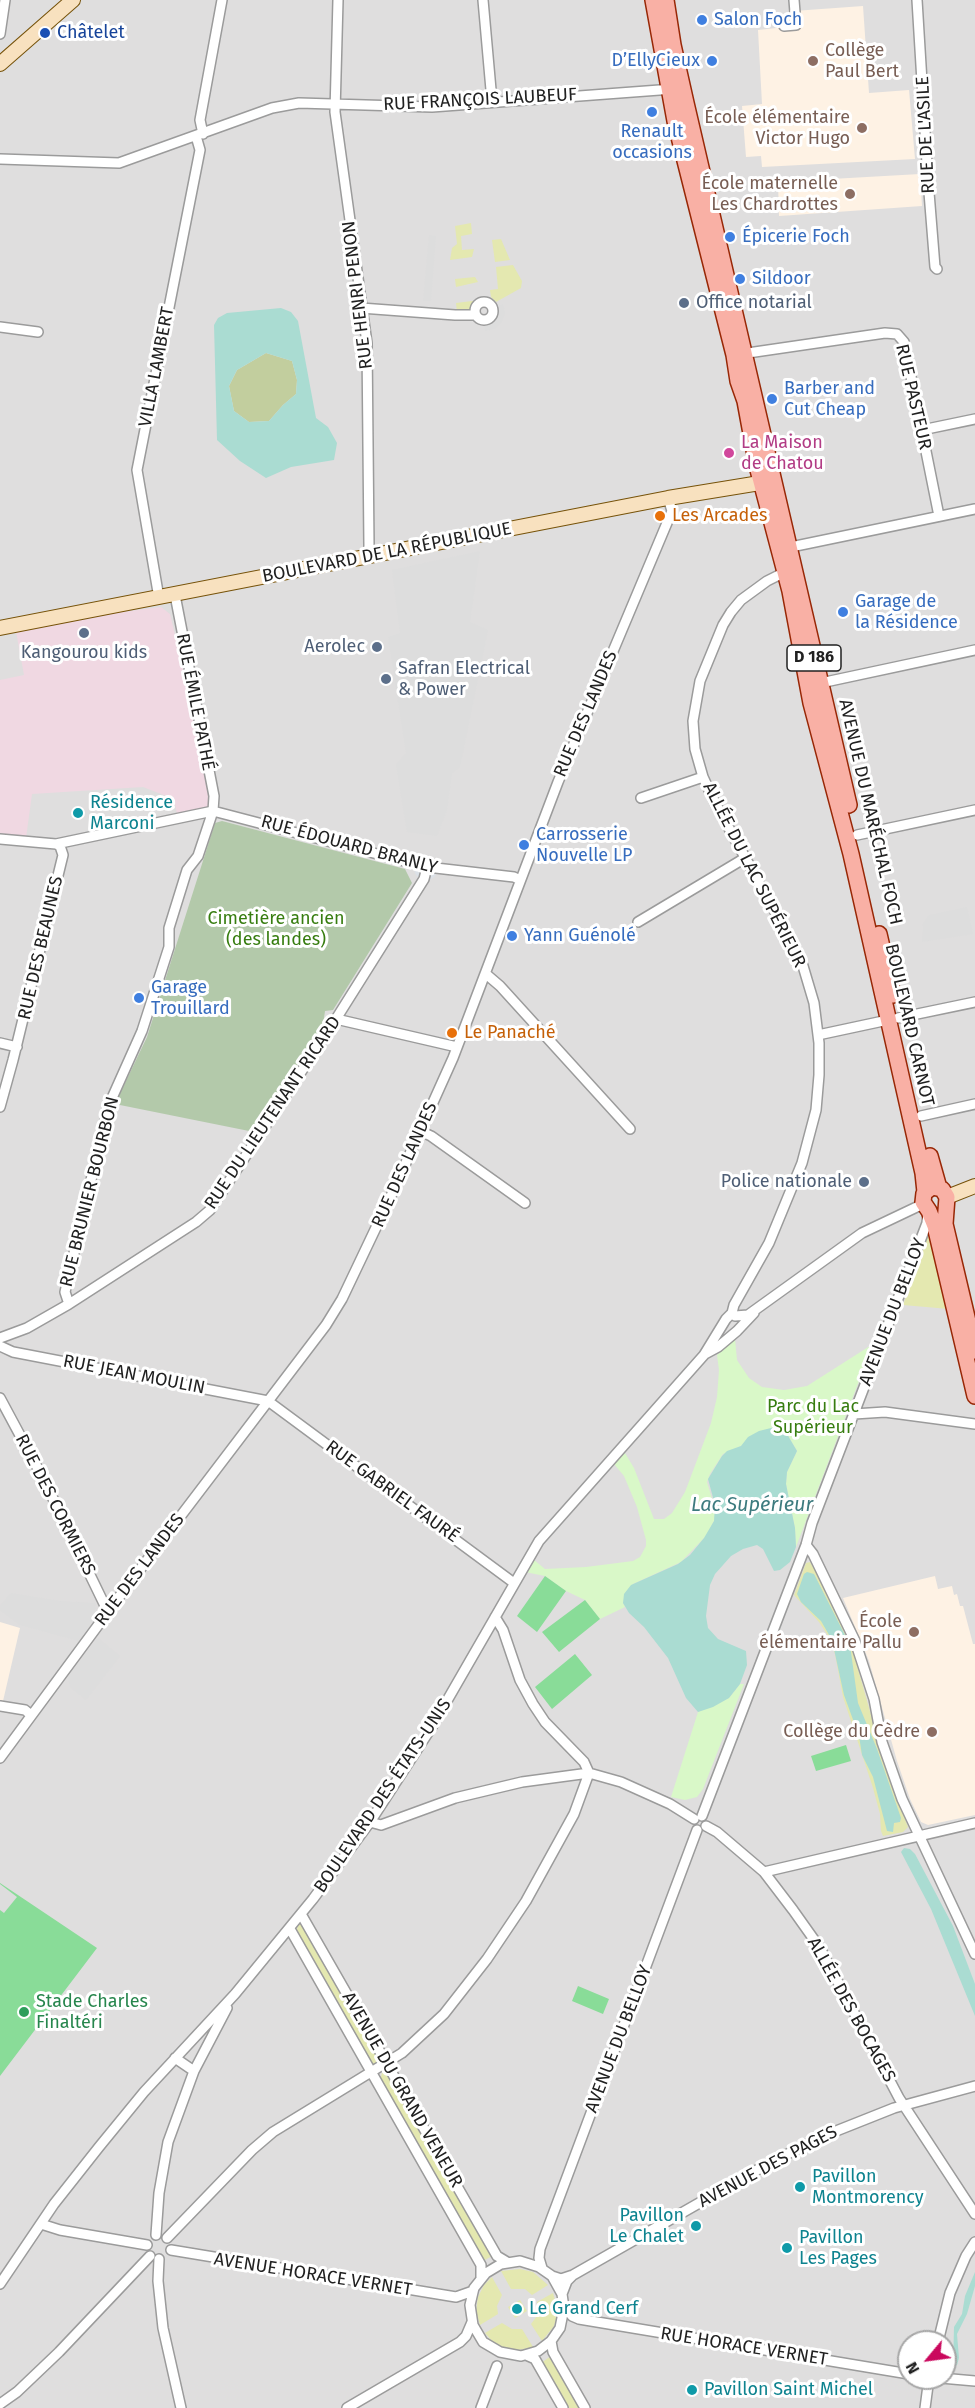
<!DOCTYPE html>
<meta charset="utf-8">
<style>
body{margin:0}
#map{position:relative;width:975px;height:2408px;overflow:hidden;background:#f1eae8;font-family:"Fira Sans",sans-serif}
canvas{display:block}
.north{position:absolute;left:897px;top:2330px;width:60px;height:60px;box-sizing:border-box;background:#fff;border:2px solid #a6a6a6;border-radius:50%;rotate:241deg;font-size:16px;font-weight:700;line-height:24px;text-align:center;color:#212121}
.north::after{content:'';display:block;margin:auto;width:21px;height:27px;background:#ca085d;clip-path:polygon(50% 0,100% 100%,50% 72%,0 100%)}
</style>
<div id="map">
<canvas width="975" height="2408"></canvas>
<div class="north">N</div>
</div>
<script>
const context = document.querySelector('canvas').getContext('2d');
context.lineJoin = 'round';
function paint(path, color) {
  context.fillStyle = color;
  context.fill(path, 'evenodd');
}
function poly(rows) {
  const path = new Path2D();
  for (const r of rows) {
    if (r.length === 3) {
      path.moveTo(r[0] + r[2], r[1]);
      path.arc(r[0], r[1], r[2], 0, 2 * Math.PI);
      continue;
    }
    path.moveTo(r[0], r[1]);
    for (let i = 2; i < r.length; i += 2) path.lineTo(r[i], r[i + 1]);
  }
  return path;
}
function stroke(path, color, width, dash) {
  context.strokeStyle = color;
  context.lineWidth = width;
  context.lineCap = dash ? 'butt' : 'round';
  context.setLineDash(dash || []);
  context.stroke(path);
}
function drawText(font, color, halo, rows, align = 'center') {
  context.font = font + ' "Fira Sans",sans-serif';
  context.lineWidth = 6;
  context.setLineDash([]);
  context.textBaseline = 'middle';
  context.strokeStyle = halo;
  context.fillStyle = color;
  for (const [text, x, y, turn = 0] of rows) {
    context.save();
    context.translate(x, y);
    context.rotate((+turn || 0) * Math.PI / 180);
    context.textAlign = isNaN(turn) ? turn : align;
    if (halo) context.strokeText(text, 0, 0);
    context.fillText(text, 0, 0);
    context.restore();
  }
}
paint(poly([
 [0,0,975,0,975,2408,0,2408],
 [909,2342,945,2342,945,2378,909,2378]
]), '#dfdede');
paint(poly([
 [161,607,170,614,213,796,211,808,177,814,174,799,143,787,32,794,26,838,0,836,0,680,24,675,15,626]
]), '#f0d8e2');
paint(poly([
 [863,6,869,93,909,90,915,159,762,167,761,156,746,157,742,106,762,104,758,30,795,26,794,11],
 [920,174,922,206,779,216,778,182],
 [935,1576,938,1589,952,1586,954,1595,957,1594,960,1606,963,1606,973,1644,975,1644,975,1815,928,1825,921,1822,910,1799,897,1761,869,1661,843,1598],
 [0,1622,20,1628,3,1701,0,1700]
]), '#fef2e4');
paint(poly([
 [471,223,472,234,461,236,462,250,474,249,472,257,450,260,452,248,457,244,455,226],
 [501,239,510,260,495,262,492,240],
 [513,265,522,281,521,288,496,302,491,297,490,290,498,289,496,267],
 [475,277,478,282,456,287,455,279],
 [480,300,473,305,471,310,457,312,456,303],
 [930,1230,949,1309,903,1305],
 [810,1562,827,1591,854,1655,889,1778,908,1827,903,1832,883,1836,881,1831,880,1814,873,1788,843,1697,835,1654,829,1637,819,1622,794,1595,806,1563],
 [298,1925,303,1925,380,2059,378,2063,372,2065,296,1934],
 [387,2072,494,2255,483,2261,380,2080,382,2073],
 [520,2269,533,2272,548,2285,532,2295,525,2289,511,2289,501,2271],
 [492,2277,502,2295,497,2306,498,2314,480,2325,476,2311,478,2297,484,2285],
 [553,2293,557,2307,557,2316,554,2326,542,2341,531,2324,537,2316,537,2302],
 [520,2300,527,2311,515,2318,508,2307],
 [502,2323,512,2329,522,2329,533,2347,518,2350,504,2348,492,2341,485,2333],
 [551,2356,581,2408,567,2408,541,2363]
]), '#e4e8b0');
paint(poly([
 [266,353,292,361,297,380,296,394,283,405,269,421,249,422,234,411,229,386,237,370]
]), '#c2ce9e');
paint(poly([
 [222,821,405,869,412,883,333,1010,325,1011,323,1025,254,1132,115,1104,147,1037,215,823]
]), '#b3c9aa');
paint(poly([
 [735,1339,737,1360,749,1378,762,1387,784,1390,807,1386,873,1344,796,1547,795,1528,786,1484,787,1472,797,1451,787,1434,775,1427,741,1446,723,1454,710,1474,707,1482,716,1512,714,1521,706,1536,681,1562,633,1584,623,1603,625,1607,600,1619,585,1600,566,1591,545,1576,525,1572,533,1559,545,1569,586,1567,633,1561,640,1557,646,1546,646,1540,637,1507,624,1476,614,1464,625,1453,634,1468,654,1519,664,1519,672,1513,685,1492,711,1423,717,1397,719,1370,717,1355],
 [740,1684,744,1684,703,1789,697,1797,685,1800,671,1797,698,1712,729,1698]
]), '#d9f8c8');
paint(poly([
 [545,1576,566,1591,537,1632,517,1616],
 [585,1600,600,1619,559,1652,542,1632],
 [575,1654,592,1675,552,1709,535,1687],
 [846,1745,851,1761,816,1771,811,1756],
 [0,1883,97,1948,0,2076],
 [578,1986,609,1999,603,2014,572,2001]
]), '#89dc98');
paint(poly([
 [429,235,436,236,431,301,423,301],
 [503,304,505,313,501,323,494,329,485,331,484,324,493,321,498,313,497,306],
 [480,551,470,622,488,630,460,767,452,773,447,810,437,836,407,832,396,765,406,753,388,637,400,633,392,570],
 [967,907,973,934,922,942,923,924,929,915],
 [11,1593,60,1601,96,1603,94,1619,78,1641,20,1625,0,1610,0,1606],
 [98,1638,120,1656,86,1700,70,1687,68,1676],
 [0,1884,17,1897,4,1913,0,1910]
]), '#ddd');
paint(poly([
 [426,868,12]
]), '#dce1e7');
paint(poly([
 [281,308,291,312,298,321,316,418,328,427,337,443,334,460,291,467,266,478,240,461,217,440,214,325,218,318,227,313],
 [266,353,292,361,297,380,296,394,283,405,269,421,249,422,234,411,229,386,237,370],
 [775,1427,787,1434,797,1451,787,1472,786,1484,795,1528,796,1547,790,1562,780,1570,774,1571,763,1549,757,1545,743,1549,731,1556,715,1574,710,1585,706,1616,708,1628,718,1639,746,1651,747,1665,740,1684,729,1698,713,1707,698,1712,686,1698,668,1658,644,1627,629,1613,623,1603,624,1594,631,1585,678,1564,690,1555,704,1538,714,1521,715,1505,708,1479,722,1456,727,1451,741,1446,748,1437,759,1431],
 [807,1572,814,1574,850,1645,858,1703,877,1749,901,1818,900,1822,894,1823,893,1832,887,1831,873,1777,862,1755,859,1736,844,1695,832,1640,821,1621,801,1602,797,1594,804,1574],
 [904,1848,910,1849,915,1854,953,1926,975,1984,975,2016,931,1909,901,1852],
 [975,2272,975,2286,967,2314,957,2334,959,2358,957,2365,953,2367,954,2327,962,2314,965,2296]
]), '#aadcd2');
const street = poly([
 [338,0,335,112,367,343,369,547,371,557],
 [483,0,492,101],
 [917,0,928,180,935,267,937,269],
 [784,26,796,25,794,0],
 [0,34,5,0],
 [203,134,200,120,222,0],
 [0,159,119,163,272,108,299,103,432,107,673,89],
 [484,311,9],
 [361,308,455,315,475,315],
 [0,327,38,332],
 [741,354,885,333,897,334,904,342,939,516],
 [922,430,975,419],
 [786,548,975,509],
 [159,598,137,470,200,150,196,136],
 [816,684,975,650],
 [641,798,703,777],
 [857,835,975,810],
 [0,839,56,844,60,846,63,855,13,1060,0,1107],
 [56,844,213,811,427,867,514,877,520,880],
 [638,922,745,858],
 [486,974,500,986,630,1129],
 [898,1018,975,1002],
 [336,1019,457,1047],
 [818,1035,888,1020],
 [0,1043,17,1047],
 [921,1116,975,1104],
 [420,1131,431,1136,525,1203],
 [69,1304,65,1292,108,1107,142,1031,169,947,169,928,187,870,198,856,213,811,214,796,175,595],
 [732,1313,734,1305,769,1243,802,1163,816,1110,819,1075,819,1043,814,1003,803,966,794,946,715,803,703,777,695,749,693,721,700,681,723,625,731,612,741,600,767,581,787,571],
 [732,1313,735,1316,748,1315,862,1233,923,1204],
 [0,1338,27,1328,69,1304,196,1222,210,1210,336,1019,424,879,427,867],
 [0,1346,13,1352,268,1401,514,1583],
 [705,1354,718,1347,737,1331,754,1313],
 [0,1398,44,1480,108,1612],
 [854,1414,885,1412,975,1424],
 [806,1545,813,1554,855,1641,874,1699,882,1742,902,1799,975,1954],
 [495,1617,503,1630,520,1680,533,1704,545,1722,584,1762,589,1773],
 [0,1706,25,1710,31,1715],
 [0,1758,116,1601,326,1325,342,1299,391,1196,453,1058,558,782,672,511,668,498],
 [702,1816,806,1545,812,1523,927,1223,928,1212],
 [370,1822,381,1825,455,1798,522,1782,589,1773,621,1782,670,1804,694,1819],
 [706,1826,717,1832,764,1872,793,1910,820,1948,899,2098,975,2214],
 [764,1872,975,1823],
 [301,1914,497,2256,507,2262],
 [290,1929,481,2265,481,2277],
 [175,2058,194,2071],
 [41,2224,60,2230,147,2245],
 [156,2235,159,2193,168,2142,194,2071,227,2008],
 [167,2238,252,2150,273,2132,402,2053,444,2014,487,1959,526,1901,574,1814,589,1773],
 [171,2250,456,2297,473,2291],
 [159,2259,158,2281,163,2328,181,2408],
 [542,2268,539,2258,540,2249,697,1830],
 [552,2276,561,2279,573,2275,764,2166,821,2137,894,2108,975,2086],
 [0,2284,54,2204,99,2147,144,2092,235,1994,313,1899,370,1822,433,1725,539,1541,704,1355,726,1319,732,1313],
 [562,2294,552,2276,539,2267,520,2261,501,2264,486,2273,474,2288,470,2305,473,2325,483,2342,500,2352,521,2356,538,2351,551,2341,560,2328,564,2308,562,2294,567,2281,572,2276],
 [564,2306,572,2316,579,2319,909,2374],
 [551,2341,553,2352,585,2408],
 [938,2342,950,2293,966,2256,975,2242],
 [526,2355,535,2359,563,2408],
 [941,2378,975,2381],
 [0,2404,17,2392,59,2352,150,2256],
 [347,2408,460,2342,466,2336,472,2322],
 [481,2408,497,2366],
 [925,2408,929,2378]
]);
const secondary = poly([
 [0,64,73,0],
 [0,628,668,498,772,481],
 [947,1197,975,1186]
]);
const primary = poly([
 [653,0,675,121,734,355,738,381,745,401,757,466,790,591,811,703,851,854,923,1173,925,1192],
 [666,0,673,45,686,103,849,805],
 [879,934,893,995],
 [930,1156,939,1188],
 [975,1351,945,1224,947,1197,942,1189,932,1187,924,1193,923,1202,929,1211,935,1226,975,1396]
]);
stroke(street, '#9b9b9b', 12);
stroke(secondary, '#765209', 16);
stroke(primary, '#982706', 18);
stroke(street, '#fff', 9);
stroke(secondary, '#f8e1bf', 14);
stroke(primary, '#f9b0a5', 15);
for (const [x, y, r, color] of [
 [702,20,6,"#3f7fe0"],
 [45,33,6,"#1a4fb4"],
 [712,61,6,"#3f7fe0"],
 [813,61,6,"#8d6e63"],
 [652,112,6,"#3f7fe0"],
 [862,128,6,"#8d6e63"],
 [850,194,6,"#8d6e63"],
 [730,237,6,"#3f7fe0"],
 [740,279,6,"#3f7fe0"],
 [684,303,6,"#5c6f8a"],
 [772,399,6,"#3f7fe0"],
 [729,453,6,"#d1479c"],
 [660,516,6,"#e8710a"],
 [843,612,6,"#3f7fe0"],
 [84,633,6,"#5c6f8a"],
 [377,647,6,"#5c6f8a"],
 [386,679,6,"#5c6f8a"],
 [78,813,6,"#0f9aa8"],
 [524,845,6,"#3f7fe0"],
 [512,936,6,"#3f7fe0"],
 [139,998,6,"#3f7fe0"],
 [452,1033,6,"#e8710a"],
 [864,1182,6,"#5c6f8a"],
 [914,1632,6,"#8d6e63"],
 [932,1732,6,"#8d6e63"],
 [24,2012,6,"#2e9e5b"],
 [800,2187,6,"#0f9aa8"],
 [696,2226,6,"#0f9aa8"],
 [787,2248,6,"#0f9aa8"],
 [517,2309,6,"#0f9aa8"],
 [692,2390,6,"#0f9aa8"]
]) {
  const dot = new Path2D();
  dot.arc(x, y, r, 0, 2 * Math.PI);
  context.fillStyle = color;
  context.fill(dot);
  stroke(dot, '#fff', 2);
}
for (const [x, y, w] of [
 [814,658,54]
]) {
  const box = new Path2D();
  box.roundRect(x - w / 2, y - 13, w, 26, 4.5);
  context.fillStyle = '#fff';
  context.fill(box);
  stroke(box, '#212121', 1.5);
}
drawText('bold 16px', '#212121', null, [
 ["D 186",814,658]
]);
drawText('18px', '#366cbe', '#fff', [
 ["Salon Foch",714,20],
 ["D’EllyCieux",700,61,"right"],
 ["Renault",652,132,"center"],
 ["occasions",652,153,"center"],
 ["Épicerie Foch",742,237],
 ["Sildoor",752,279],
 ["Barber and",784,389],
 ["Cut Cheap",784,410],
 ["Garage de",855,602],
 ["la Résidence",855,623],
 ["Carrosserie",536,835],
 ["Nouvelle LP",536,856],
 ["Yann Guénolé",524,936],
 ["Garage",151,988],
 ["Trouillard",151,1009]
], 'left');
drawText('18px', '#164399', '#fff', [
 ["Châtelet",57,33]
], 'left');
drawText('18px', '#785e54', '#fff', [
 ["Collège",825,51,"left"],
 ["Paul Bert",825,72,"left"],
 ["École élémentaire",850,118],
 ["Victor Hugo",850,139],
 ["École maternelle",838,184],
 ["Les Chardrottes",838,205],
 ["École",902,1622],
 ["élémentaire Pallu",902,1643],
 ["Collège du Cèdre",920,1732]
], 'right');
drawText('18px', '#212121', '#fff', [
 ["RUE FRANÇOIS LAUBEUF",480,100,-3],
 ["RUE DE L'ASILE",926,135,-93],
 ["RUE HENRI PENON",358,295,-97],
 ["VILLA LAMBERT",157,367,-79],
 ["RUE PASTEUR",913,397,77],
 ["BOULEVARD DE LA RÉPUBLIQUE",387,553,-11],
 ["RUE ÉMILE PATHÉ",195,702,79],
 ["RUE DES LANDES",586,714,-67],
 ["AVENUE DU MARÉCHAL FOCH",870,812,77],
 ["RUE ÉDOUARD BRANLY",349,845,15],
 ["ALLÉE DU LAC SUPÉRIEUR",754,875,63],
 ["RUE DES BEAUNES",41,948,-77],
 ["BOULEVARD CARNOT",909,1025,77],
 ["RUE DU LIEUTENANT RICARD",273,1113,-56],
 ["RUE DES LANDES",405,1165,-66],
 ["RUE BRUNIER BOURBON",90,1192,-76],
 ["AVENUE DU BELLOY",893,1312,-69],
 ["RUE JEAN MOULIN",134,1375,11],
 ["RUE GABRIEL FAURÉ",392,1492,36],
 ["RUE DES CORMIERS",55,1505,63],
 ["RUE DES LANDES",140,1570,-53],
 ["BOULEVARD DES ÉTATS-UNIS",383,1796,-56],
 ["ALLÉE DES BOCAGES",851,2010,61],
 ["AVENUE DU BELLOY",619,2039,-69],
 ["AVENUE DU GRAND VENEUR",402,2090,60],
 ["AVENUE DES PAGES",768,2167,-28],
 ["AVENUE HORACE VERNET",313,2275,9],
 ["RUE HORACE VERNET",744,2347,9]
]);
drawText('18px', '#4e5e75', '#fff', [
 ["Office notarial",696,303],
 ["Aerolec",365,647,"right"],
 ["Kangourou kids",84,653,"center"],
 ["Safran Electrical",398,669],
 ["& Power",398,690],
 ["Police nationale",852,1182,"right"]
], 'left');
drawText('18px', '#b23c85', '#fff', [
 ["La Maison",741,443],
 ["de Chatou",741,464]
], 'left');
drawText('18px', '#c56008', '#fff', [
 ["Les Arcades",672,516],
 ["Le Panaché",464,1033]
], 'left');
drawText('18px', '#0d838f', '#fff', [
 ["Résidence",90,803],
 ["Marconi",90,824],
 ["Pavillon",812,2177],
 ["Montmorency",812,2198],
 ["Pavillon",684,2216,"right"],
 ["Le Chalet",684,2237,"right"],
 ["Pavillon",799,2238],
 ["Les Pages",799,2259],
 ["Le Grand Cerf",529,2309],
 ["Pavillon Saint Michel",704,2390]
], 'left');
drawText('18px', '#377d10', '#fff', [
 ["Cimetière ancien",276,919],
 ["(des landes)",276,940],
 ["Parc du Lac",813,1407],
 ["Supérieur",813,1428]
]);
drawText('18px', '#27864d', '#fff', [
 ["Stade Charles",36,2002],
 ["Finaltéri",36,2023]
], 'left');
drawText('italic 20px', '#3d7b7f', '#fff', [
 ["Lac Supérieur",752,1505]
]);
</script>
